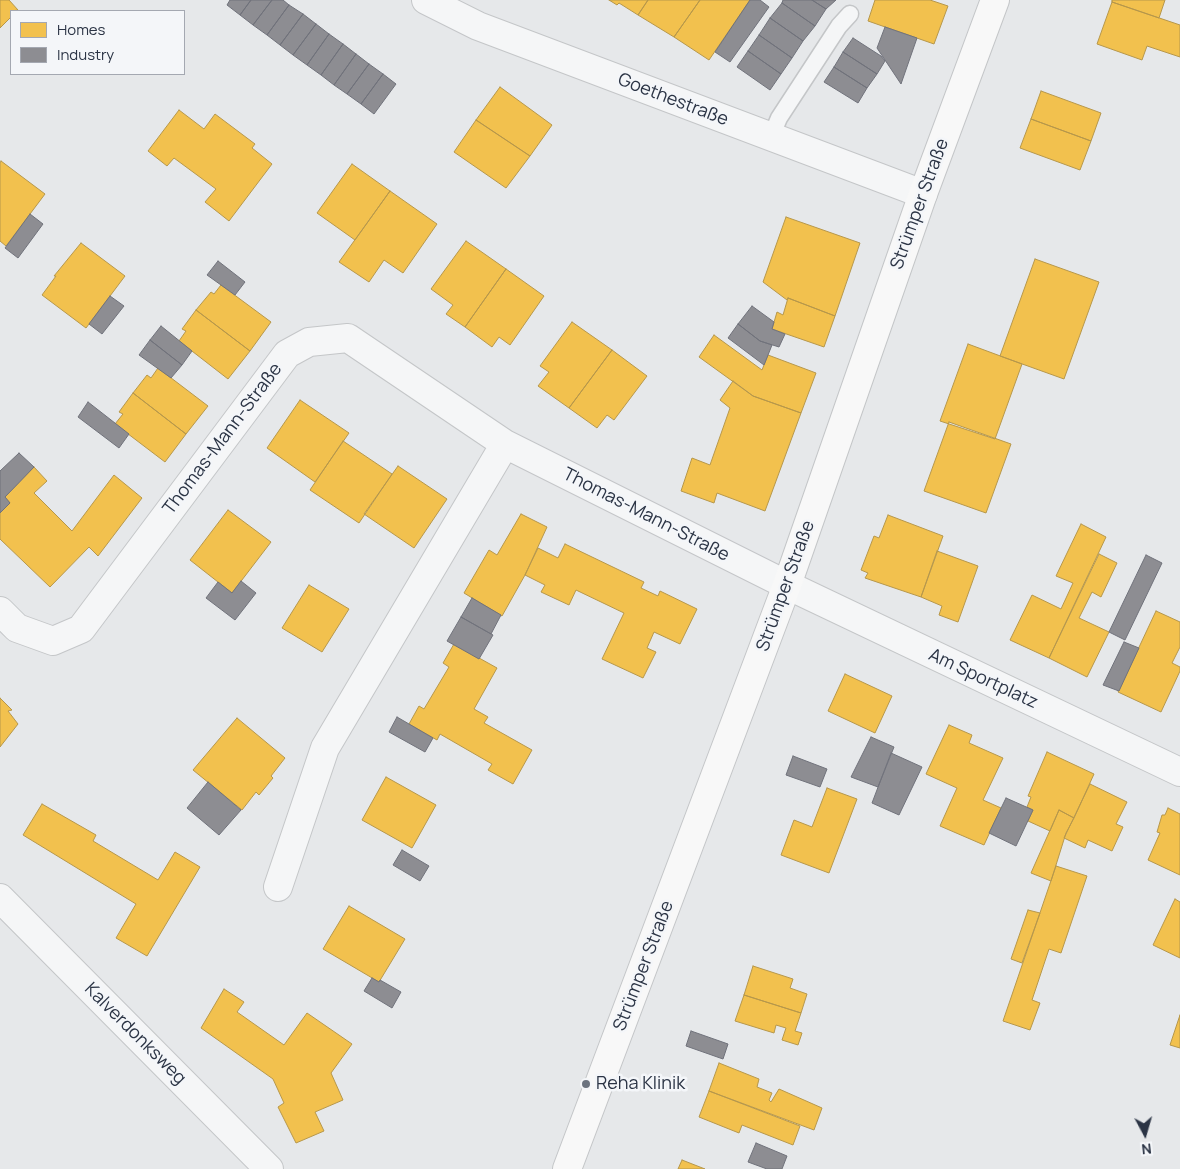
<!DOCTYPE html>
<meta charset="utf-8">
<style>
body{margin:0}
#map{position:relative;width:1180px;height:1169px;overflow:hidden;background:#e6e8ea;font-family:Manrope,sans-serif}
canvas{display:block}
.legend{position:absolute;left:10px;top:10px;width:175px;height:65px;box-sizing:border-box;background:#f4f6f9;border:1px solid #a4a8b1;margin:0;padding:6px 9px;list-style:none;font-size:15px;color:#2b3445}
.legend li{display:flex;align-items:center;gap:10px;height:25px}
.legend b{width:25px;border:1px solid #a4a8b1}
.north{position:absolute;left:1120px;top:1109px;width:50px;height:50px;-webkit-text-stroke:4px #f4f6f9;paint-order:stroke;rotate:174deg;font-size:14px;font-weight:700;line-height:20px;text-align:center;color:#2b3445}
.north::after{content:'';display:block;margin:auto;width:18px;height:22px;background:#2b3445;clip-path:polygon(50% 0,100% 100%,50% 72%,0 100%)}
</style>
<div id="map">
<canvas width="1180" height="1169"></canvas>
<ul class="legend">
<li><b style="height:14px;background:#f2c14e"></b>Homes</li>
<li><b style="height:14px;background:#8d8d92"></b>Industry</li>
</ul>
<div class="north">N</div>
</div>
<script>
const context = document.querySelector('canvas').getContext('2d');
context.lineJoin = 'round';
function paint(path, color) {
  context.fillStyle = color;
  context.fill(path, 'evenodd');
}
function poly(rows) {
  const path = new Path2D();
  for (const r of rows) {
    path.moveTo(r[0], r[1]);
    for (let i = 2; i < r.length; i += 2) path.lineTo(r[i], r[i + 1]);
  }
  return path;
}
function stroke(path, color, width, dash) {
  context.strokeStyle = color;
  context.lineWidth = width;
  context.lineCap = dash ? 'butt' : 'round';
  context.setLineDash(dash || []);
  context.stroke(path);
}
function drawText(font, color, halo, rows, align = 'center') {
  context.font = font + ' Manrope,sans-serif';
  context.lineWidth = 5;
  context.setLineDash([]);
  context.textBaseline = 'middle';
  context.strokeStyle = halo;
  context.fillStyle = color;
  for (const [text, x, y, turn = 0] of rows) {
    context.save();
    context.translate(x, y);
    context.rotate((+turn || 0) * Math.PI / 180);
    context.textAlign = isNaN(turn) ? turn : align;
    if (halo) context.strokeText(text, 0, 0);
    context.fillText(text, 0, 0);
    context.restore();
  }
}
const homes = poly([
 [0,0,9,0,18,10,11,11,11,17,0,28,0,0],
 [609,0,648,0,638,15,619,3,617,5,609,0],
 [648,0,700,0,674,37,638,15,648,0],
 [700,0,750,0,709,60,674,37,700,0],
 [875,0,930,0,948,6,934,44,868,21,875,0],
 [1112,0,1165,0,1159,18,1112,2,1112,0],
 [1112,2,1180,25,1180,57,1147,46,1142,60,1097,44,1112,2],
 [500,87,552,125,530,156,476,120,500,87],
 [1041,91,1101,113,1091,141,1031,119,1041,91],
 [179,110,204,129,215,114,255,144,252,148,272,164,229,221,205,202,216,189,174,158,167,166,148,151,179,110],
 [1031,119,1091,141,1080,170,1020,148,1031,119],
 [476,120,530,156,506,188,454,152,476,120],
 [1,161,45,194,6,246,0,241,0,163,1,161],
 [352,164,390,191,355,240,317,213,352,164],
 [390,191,437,224,403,273,384,260,369,282,339,262,390,191],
 [786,217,860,243,835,316,788,298,787,300,763,282,786,217],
 [466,241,506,269,465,327,446,314,453,305,431,289,466,241],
 [81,243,125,276,86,328,42,295,56,276,54,276,81,243],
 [1035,259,1099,282,1064,379,1000,356,1035,259],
 [506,269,544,296,510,345,499,337,492,347,465,327,506,269],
 [221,285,271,322,250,351,196,310,211,292,214,294,221,285],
 [788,298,835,316,824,347,772,329,777,312,783,315,788,298],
 [196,310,250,351,228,379,179,341,186,331,182,329,196,310],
 [572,322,612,350,569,408,538,386,549,372,540,366,572,322],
 [714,335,762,370,768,355,816,373,801,413,753,396,699,357,714,335],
 [968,344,1022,364,995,439,940,421,968,344],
 [612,350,647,376,614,420,607,415,597,428,569,408,612,350],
 [158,368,208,406,186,434,133,393,147,375,151,378,158,368],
 [733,381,753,396,801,413,765,511,717,493,714,503,681,491,692,458,710,465,730,408,720,400,733,381],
 [133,393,186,434,165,462,115,424,123,414,119,412,133,393],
 [300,400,349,433,315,482,267,448,300,400],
 [949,422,1011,444,986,513,924,491,949,422],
 [343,441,392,474,359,523,310,490,343,441],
 [398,466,447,499,414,548,364,514,398,466],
 [34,467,47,481,34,493,72,531,114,475,142,498,98,556,89,547,50,587,0,539,0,513,10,503,5,497,34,467],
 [228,510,271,542,232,593,190,560,228,510],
 [521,514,547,527,525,575,502,616,464,593,489,550,497,555,521,514],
 [888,515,943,536,921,597,865,578,868,573,861,570,874,536,879,538,888,515],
 [1081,524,1106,537,1049,658,1010,640,1032,595,1061,609,1073,583,1056,576,1081,524],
 [565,544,644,582,641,588,658,596,660,591,697,609,680,644,654,632,647,648,656,652,643,678,602,659,624,613,576,590,569,605,541,592,545,585,525,575,538,548,558,558,565,544],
 [937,551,978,566,958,622,939,615,942,606,921,597,937,551],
 [1099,554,1117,563,1101,597,1092,592,1079,618,1109,632,1087,677,1049,658,1099,554],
 [309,585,349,609,322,652,282,628,309,585],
 [1156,611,1180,622,1180,647,1172,663,1180,667,1180,671,1161,712,1118,692,1156,611],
 [454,644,497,668,474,709,488,717,484,723,532,750,513,784,488,770,492,764,440,734,437,740,409,724,419,706,424,709,449,667,443,663,454,644],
 [845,674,892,696,875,733,828,711,845,674],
 [0,698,12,710,8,711,18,724,0,747,0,698],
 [237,718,285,758,271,776,273,778,259,795,256,792,242,810,193,770,237,718],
 [949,725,972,735,969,743,1003,758,983,800,1001,808,984,845,940,826,957,788,926,774,949,725],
 [1047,752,1094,774,1074,818,1059,810,1050,831,1028,821,1033,810,1027,807,1031,797,1028,796,1047,752],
 [386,777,436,805,412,848,362,820,386,777],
 [1090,784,1127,802,1116,824,1123,827,1112,851,1088,840,1085,848,1064,838,1090,784],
 [827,788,857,799,829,873,781,855,794,820,812,827,827,788],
 [42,804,96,835,93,841,158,880,175,852,200,867,147,956,116,938,136,904,23,835,42,804],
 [1168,808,1180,814,1180,875,1148,860,1160,833,1157,832,1162,815,1165,815,1168,808],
 [1059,810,1074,818,1066,833,1051,881,1031,873,1059,810],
 [1056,866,1087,876,1061,953,1049,949,1032,1000,1040,1003,1030,1030,1003,1021,1056,866],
 [1175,899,1180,902,1180,958,1153,945,1175,899],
 [349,906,405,939,379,982,323,949,349,906],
 [1028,910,1040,913,1022,963,1011,959,1028,910],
 [753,966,793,979,790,988,807,994,801,1013,744,995,753,966],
 [224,989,244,1002,237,1012,284,1045,307,1013,352,1044,331,1073,343,1100,315,1112,324,1131,296,1143,278,1107,284,1103,273,1079,201,1028,224,989],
 [744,995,801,1013,795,1031,802,1033,798,1045,782,1040,786,1028,776,1025,774,1033,735,1021,744,995],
 [1180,1015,1180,1048,1170,1045,1180,1015],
 [719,1063,759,1079,757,1087,772,1093,769,1100,771,1102,779,1089,822,1108,814,1130,709,1091,719,1063],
 [709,1091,800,1126,793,1145,742,1125,739,1133,699,1117,709,1091],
 [682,1160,705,1169,678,1169,682,1160]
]);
paint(homes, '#f2c14e');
stroke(homes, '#b6974b', 1);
const industry = poly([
 [230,0,251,0,240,15,227,5,230,0],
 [251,0,272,0,253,25,240,15,251,0],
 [272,0,283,0,289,5,267,35,253,25,272,0],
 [750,0,760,0,769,7,730,62,715,52,750,0],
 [783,0,812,0,826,9,815,26,782,3,783,0],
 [812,0,836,0,826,9,812,0],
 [782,3,815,26,803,41,770,18,782,3],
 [289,5,303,14,280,45,267,35,289,5],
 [303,14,316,24,293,55,280,45,303,14],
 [770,18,803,41,792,58,759,35,770,18],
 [316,24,329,34,307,65,293,55,316,24],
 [885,27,917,38,901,84,877,48,885,27],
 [329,34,343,44,321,75,307,65,329,34],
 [759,35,792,58,781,74,748,51,759,35],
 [853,38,881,56,885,61,877,74,843,52,853,38],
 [343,44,356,54,334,85,321,75,343,44],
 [748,51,781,74,770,90,737,67,748,51],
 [843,52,877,74,867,88,834,67,843,52],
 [356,54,369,64,347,94,334,85,356,54],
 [369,64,383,74,361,104,347,94,369,64],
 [834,67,867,88,858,103,824,82,834,67],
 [383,74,396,84,374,114,361,104,383,74],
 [30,214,43,224,18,258,5,248,30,214],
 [218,261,245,282,235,295,207,275,218,261],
 [110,296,124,306,102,334,89,324,110,296],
 [752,306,774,322,772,329,785,334,779,347,760,341,738,324,752,306],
 [738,324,760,341,772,345,764,365,728,338,738,324],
 [161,326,192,351,182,365,150,340,161,326],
 [150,340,182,365,171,378,139,355,150,340],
 [88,402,129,434,119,448,78,417,88,402],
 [19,453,34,467,5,497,10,503,0,513,0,471,19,453],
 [1146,555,1162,563,1125,640,1109,632,1146,555],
 [241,581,256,593,235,620,206,598,218,582,232,593,241,581],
 [472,598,501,615,491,634,461,617,472,598],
 [461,617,493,635,479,659,447,641,461,617],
 [1124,642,1139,648,1119,691,1103,685,1124,642],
 [397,717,433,738,425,752,389,732,397,717],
 [871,737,894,747,878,787,851,777,871,737],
 [891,753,922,767,899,815,872,803,891,753],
 [793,756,827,769,820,787,786,775,793,756],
 [208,782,241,810,219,835,187,808,208,782],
 [1006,798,1033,810,1016,846,989,833,1006,798],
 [402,850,429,866,420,881,393,865,402,850],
 [372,978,379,982,380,980,401,992,392,1008,364,991,372,978],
 [691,1031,728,1044,723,1059,686,1046,691,1031],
 [756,1143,787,1156,782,1169,767,1169,748,1162,756,1143]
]);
paint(industry, '#8d8d92');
stroke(industry, '#70727b', 1);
const service = poly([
 [771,137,779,118,839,26,850,14]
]);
const minor = poly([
 [426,0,478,26,923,194],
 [0,611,17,628,53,641,81,629,287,354,309,342,348,338,505,444,787,585,1180,772],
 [278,887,325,748,505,444],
 [0,898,269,1169]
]);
const secondary = poly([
 [567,1169,787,585,923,194,995,0]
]);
stroke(service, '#c4c6c8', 19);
stroke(minor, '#c4c6c8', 30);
stroke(secondary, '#c4c6c8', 30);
stroke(service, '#f5f6f7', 16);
stroke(minor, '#f5f6f7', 28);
stroke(secondary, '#f8f8f8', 28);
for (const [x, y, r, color] of [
 [586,1084,5,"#6c737f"]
]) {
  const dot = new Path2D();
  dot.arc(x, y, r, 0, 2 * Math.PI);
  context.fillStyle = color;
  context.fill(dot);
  stroke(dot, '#f4f6f9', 2);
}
drawText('18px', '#2b3445', '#f4f6f9', [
 ["Goethestraße",673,100,21],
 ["Strümper Straße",920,204,-70],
 ["Thomas-Mann-Straße",223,439,-53],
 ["Thomas-Mann-Straße",646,515,27],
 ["Strümper Straße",786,586,-70],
 ["Am Sportplatz",983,679,25],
 ["Strümper Straße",644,966,-69],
 ["Kalverdonksweg",135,1034,45]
]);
drawText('18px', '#2b3445', '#f4f6f9', [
 ["Reha Klinik",596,1084]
], 'left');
</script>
